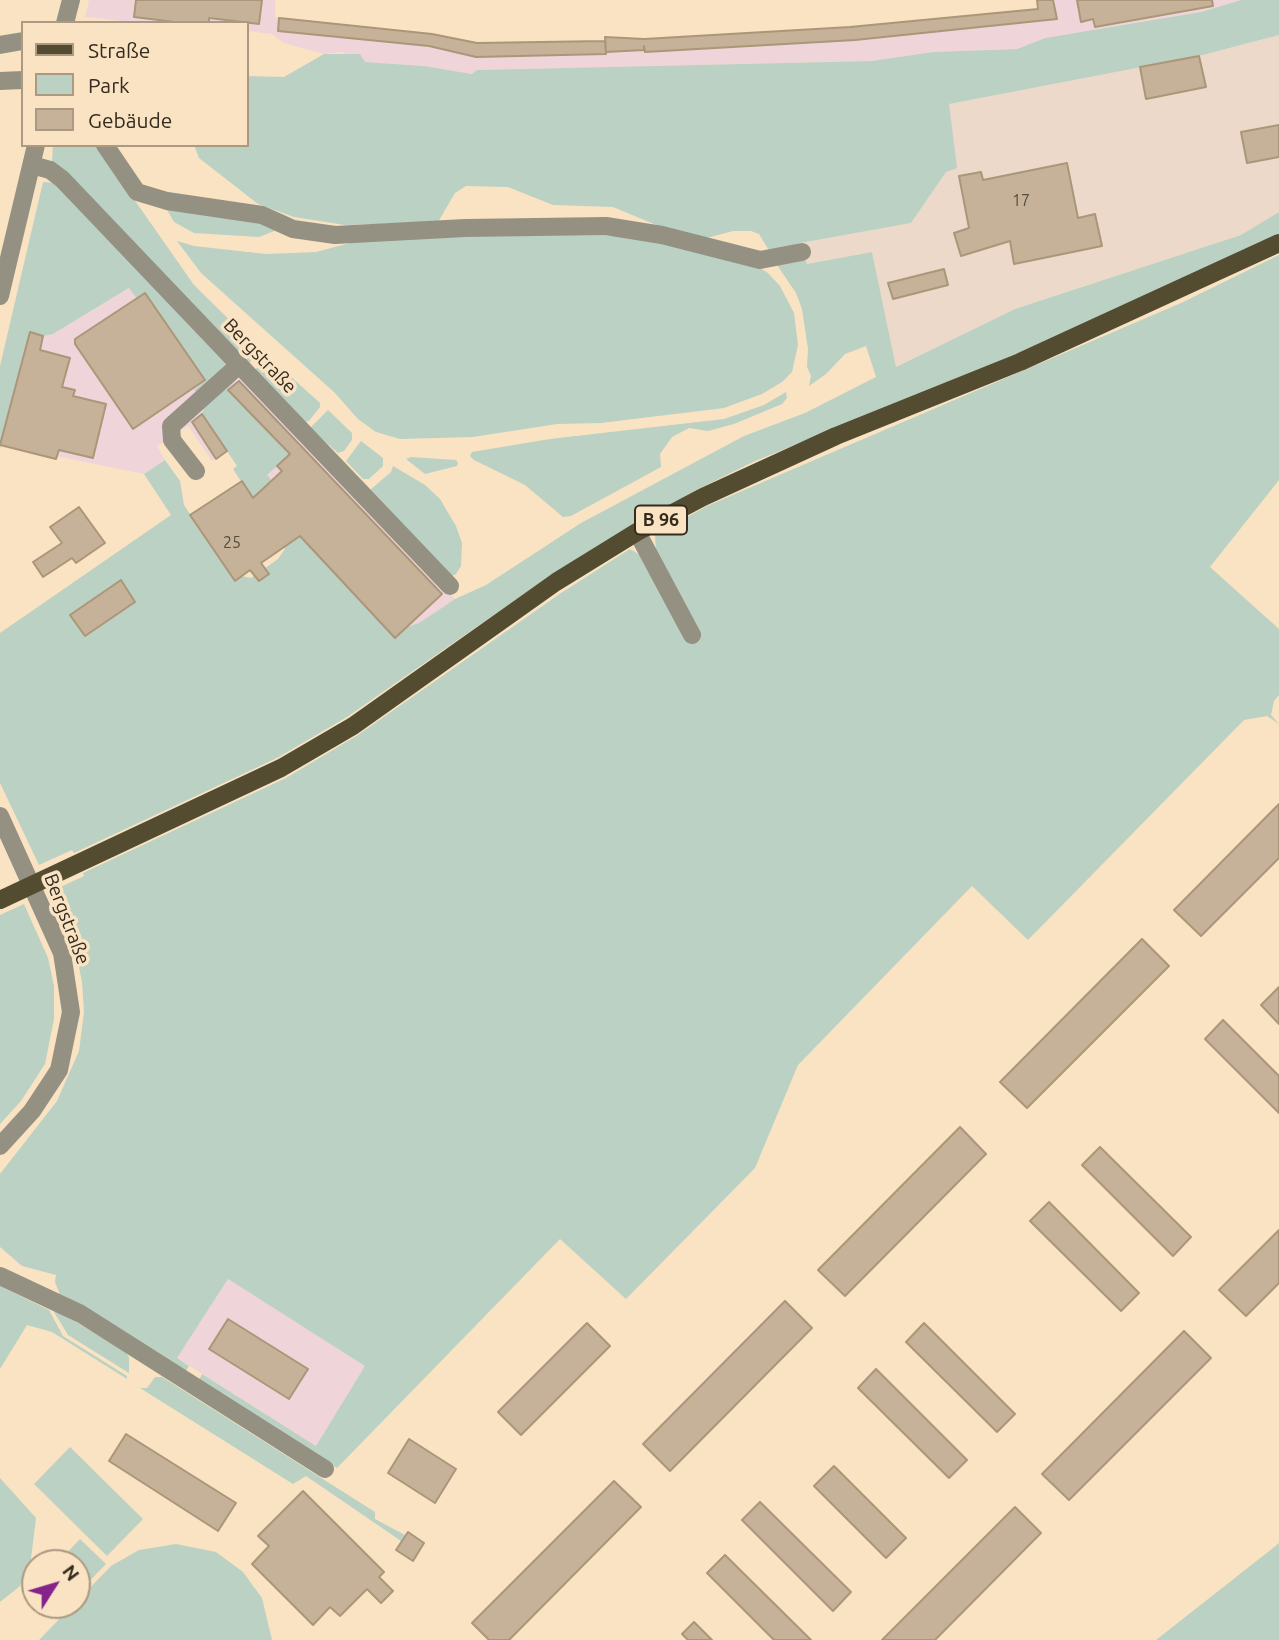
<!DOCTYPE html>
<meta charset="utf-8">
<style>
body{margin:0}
#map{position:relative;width:1279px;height:1640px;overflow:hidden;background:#fae3c3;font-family:Ubuntu,sans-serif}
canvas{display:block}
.legend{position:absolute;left:21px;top:21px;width:228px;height:126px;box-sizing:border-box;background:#fae3c3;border:2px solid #ab9981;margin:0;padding:9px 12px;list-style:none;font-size:21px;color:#342b1f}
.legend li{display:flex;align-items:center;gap:14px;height:35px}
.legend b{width:35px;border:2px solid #ab9981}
.north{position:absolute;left:21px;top:1549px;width:70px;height:70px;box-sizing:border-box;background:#fae3c3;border:2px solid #ab9981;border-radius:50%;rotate:53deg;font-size:19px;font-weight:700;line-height:28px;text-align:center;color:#342b1f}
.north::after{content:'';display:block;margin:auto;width:24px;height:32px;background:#85238c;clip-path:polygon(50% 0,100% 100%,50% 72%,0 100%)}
</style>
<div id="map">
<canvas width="1279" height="1640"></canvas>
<ul class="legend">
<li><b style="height:9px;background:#534c31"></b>Straße</li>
<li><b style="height:19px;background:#bad1c4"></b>Park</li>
<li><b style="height:19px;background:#c6b298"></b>Gebäude</li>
</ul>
<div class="north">N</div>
</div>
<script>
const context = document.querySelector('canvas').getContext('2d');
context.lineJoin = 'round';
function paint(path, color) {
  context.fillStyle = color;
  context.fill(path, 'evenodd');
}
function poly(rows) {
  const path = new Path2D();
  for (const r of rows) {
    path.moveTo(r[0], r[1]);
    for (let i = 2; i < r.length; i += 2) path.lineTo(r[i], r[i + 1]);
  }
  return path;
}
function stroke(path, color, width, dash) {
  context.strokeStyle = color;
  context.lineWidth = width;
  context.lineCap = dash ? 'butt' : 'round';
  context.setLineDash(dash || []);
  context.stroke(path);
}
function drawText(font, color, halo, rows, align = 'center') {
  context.font = font + ' Ubuntu,sans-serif';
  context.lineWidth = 7;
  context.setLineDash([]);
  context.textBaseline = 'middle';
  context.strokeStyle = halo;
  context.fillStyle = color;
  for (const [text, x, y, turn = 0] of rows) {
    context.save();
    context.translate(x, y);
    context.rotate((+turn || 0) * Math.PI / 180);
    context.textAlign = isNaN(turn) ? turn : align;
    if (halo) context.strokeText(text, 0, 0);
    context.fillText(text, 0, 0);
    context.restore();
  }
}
paint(poly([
 [1279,35,1279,212,1241,235,1015,309,896,367,872,252,806,264,800,243,911,223,946,172,948,104,1199,56]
]), '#ecd9c9');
paint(poly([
 [89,0,275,0,275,17,432,34,477,43,605,41,605,37,645,39,841,28,1038,9,1037,0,1241,0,1201,12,1045,38,1017,49,933,52,872,61,477,70,473,74,424,66,365,62,341,52,324,54,284,43,272,34,247,31,247,23,140,23,85,17],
 [130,288,145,293,205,381,228,360,455,599,419,623,407,627,395,638,260,492,267,475,287,457,432,602,226,389,236,378,202,413,227,451,212,461,188,426,157,446,165,460,144,474,1,445,30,333,53,334],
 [228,1279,366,1366,316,1446,177,1358]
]), '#efd5da');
paint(poly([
 [1241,0,1279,0,1279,35,1199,56,949,104,957,168,946,172,911,223,800,243,770,252,759,234,751,231,733,231,703,239,673,232,613,207,553,205,508,187,466,186,455,193,438,222,345,225,294,217,258,204,199,158,194,145,247,145,247,76,284,77,324,54,360,54,365,62,424,66,472,74,477,70,872,61,933,52,1017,49,1045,38,1201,12],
 [53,145,96,145,194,285,261,351,258,357,247,364,52,162],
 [43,182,61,183,228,360,227,370,197,392,194,390,205,381,145,294,137,299,129,288,53,334,43,336,30,333,0,449,0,366],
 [166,208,262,220,277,230,259,237,194,233,174,222],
 [1279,212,1279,234,1172,285,1016,354,753,462,698,489,551,575,347,717,277,758,74,853,72,850,39,865,0,783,0,633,171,515,144,474,165,460,180,481,184,505,234,580,242,576,251,578,278,559,285,549,233,469,237,466,202,413,207,403,238,378,227,389,432,603,287,457,267,475,272,481,260,492,395,638,407,627,419,623,455,599,486,585,581,523,744,436,805,413,876,377,866,346,845,354,826,374,809,386,811,376,807,367,808,349,802,309,796,293,777,265,804,255,807,264,872,252,896,367,1015,309,1241,235],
 [473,233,633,236,754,264,768,273,780,286,794,313,798,345,792,372,782,382,762,394,724,408,601,423,557,424,473,437,400,439,376,432,358,419,334,392,201,273,177,241,194,246,266,254,316,252,354,242],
 [1279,255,1279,480,1210,567,1279,629,1279,695,1274,701,1271,715,1279,724,1267,716,1244,720,1028,940,972,886,798,1065,755,1168,626,1299,560,1239,337,1468,199,1380,202,1374,316,1446,365,1366,228,1279,177,1358,189,1366,186,1371,60,1295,55,1282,56,1275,22,1266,0,1247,0,1174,57,1101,79,1051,84,1012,82,982,75,947,50,892,84,876,83,873,286,778,358,735,561,593,630,549,645,558,656,551,655,535,707,506,1181,303],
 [268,356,320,403,320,407,309,421,304,422,254,371],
 [786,392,787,398,782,404,734,424,708,431,689,428,672,437,660,454,661,467,571,516,563,517,525,485,474,460,470,456,472,452,550,439,724,419,764,405],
 [328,410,352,433,352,440,344,451,338,453,310,428],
 [361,441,383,458,383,466,369,479,363,479,346,461],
 [411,457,456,460,458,463,457,466,425,474,406,459],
 [393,466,425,485,440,499,456,526,462,543,461,566,456,574,452,576,370,490,391,472],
 [24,904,48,958,54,986,54,1019,45,1064,21,1101,0,1124,0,915],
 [0,1286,49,1310,63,1336,127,1376,127,1379,52,1332,27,1325,0,1369],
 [56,1310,125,1351,129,1357,129,1373,68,1335,54,1312],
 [155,1377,162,1377,375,1512,375,1519,405,1535,401,1541,306,1476,293,1484,140,1388,147,1388],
 [70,1447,143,1519,107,1556,34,1484],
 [0,1478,36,1518,30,1567,19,1587,0,1602],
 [80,1539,106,1564,77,1594,77,1563,57,1563],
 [1279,1543,1279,1640,1156,1640,1273,1548],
 [176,1544,216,1552,243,1572,262,1598,272,1640,39,1640,73,1605,77,1605,77,1601,111,1566,139,1550]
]), '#bad1c4');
const building = poly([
 [136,0,262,0,259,24,209,18,209,23,183,23,134,17,136,0],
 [1037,0,1053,0,1057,19,855,40,645,52,644,46,644,50,606,52,605,37,644,39,850,27,1038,9,1037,0],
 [1077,0,1212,0,1213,6,1095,27,1093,19,1081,22,1077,0],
 [279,18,432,34,477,43,605,41,606,54,476,57,429,46,278,31,279,18],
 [1199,56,1206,87,1146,99,1140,67,1199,56],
 [1279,125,1279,157,1247,163,1241,132,1279,125],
 [1067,163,1078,218,1095,214,1102,246,1014,264,1010,241,961,256,954,233,969,228,959,176,981,172,983,180,1067,163],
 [944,269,948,285,893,299,888,283,944,269],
 [145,293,205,380,133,429,75,344,75,339,145,293],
 [30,332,43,336,40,350,70,358,62,387,75,390,73,396,106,404,93,458,59,450,56,459,0,445,30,332],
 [239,381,442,594,395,638,300,536,261,563,269,574,259,581,250,570,235,581,190,515,242,481,253,498,282,471,277,466,290,454,228,390,239,381],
 [202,414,227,451,216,459,192,422,202,414],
 [79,507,105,543,76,563,72,558,43,577,33,562,62,543,50,527,79,507],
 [121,580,135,602,85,636,70,615,121,580],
 [1279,804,1279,858,1201,936,1174,910,1279,804],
 [1142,939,1169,966,1027,1108,1000,1082,1142,939],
 [1279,987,1279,1024,1261,1005,1279,987],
 [1223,1020,1279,1076,1279,1113,1205,1039,1223,1020],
 [960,1127,986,1154,845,1296,818,1270,960,1127],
 [1100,1147,1191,1237,1173,1256,1082,1165,1100,1147],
 [1049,1202,1139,1293,1121,1311,1030,1221,1049,1202],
 [1279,1230,1279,1283,1246,1316,1219,1290,1279,1230],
 [785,1301,812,1328,670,1471,643,1444,785,1301],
 [228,1319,308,1369,289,1399,209,1349,228,1319],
 [587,1323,610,1346,521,1435,498,1412,587,1323],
 [924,1323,1015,1414,997,1432,906,1342,924,1323],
 [1184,1331,1211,1358,1069,1500,1042,1474,1184,1331],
 [876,1369,967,1460,949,1478,858,1388,876,1369],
 [126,1434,236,1503,218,1531,109,1461,126,1434],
 [409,1439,456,1469,435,1503,388,1473,409,1439],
 [834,1466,906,1538,886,1558,814,1486,834,1466],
 [614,1481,641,1507,509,1640,489,1640,472,1623,614,1481],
 [303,1491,384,1572,379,1577,393,1591,381,1603,367,1589,340,1616,330,1607,313,1625,252,1564,269,1546,258,1536,303,1491],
 [760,1502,851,1592,833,1611,742,1520,760,1502],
 [1015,1507,1041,1533,935,1640,882,1640,1015,1507],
 [408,1532,424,1543,413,1561,396,1550,408,1532],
 [725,1555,811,1640,774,1640,707,1573,725,1555],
 [694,1622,712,1640,688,1640,682,1634,694,1622]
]);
paint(building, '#c6b298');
stroke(building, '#ac9679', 2);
stroke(poly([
 [65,23,71,0],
 [0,45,23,41],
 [0,81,23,80],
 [105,145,137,192,167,201,262,215,293,229,335,235,465,228,606,226,662,235,760,260,802,252],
 [32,165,50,170,62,179,450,586],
 [0,296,36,145],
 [196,471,172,440,171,426,239,365],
 [637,532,692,635],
 [0,816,62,953,71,1012,59,1070,32,1111,0,1146],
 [0,1276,81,1314,325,1469]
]), '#959182', 18);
stroke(poly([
 [0,900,281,768,353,726,556,582,637,532,703,497,836,436,1020,362,1279,243]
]), '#534c31', 18);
drawText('16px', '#584d3d', null, [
 ["17",1021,201],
 ["25",232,543]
]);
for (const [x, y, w] of [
 [661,520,52]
]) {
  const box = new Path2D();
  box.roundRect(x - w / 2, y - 14.5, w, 29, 5);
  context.fillStyle = '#fae3c3';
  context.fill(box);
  stroke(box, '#342b1f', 2);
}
drawText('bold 18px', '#342b1f', null, [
 ["B 96",661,520]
]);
drawText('19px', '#342b1f', '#fae3c3', [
 ["Bergstraße",260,356,46],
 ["Bergstraße",67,919,69]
]);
</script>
